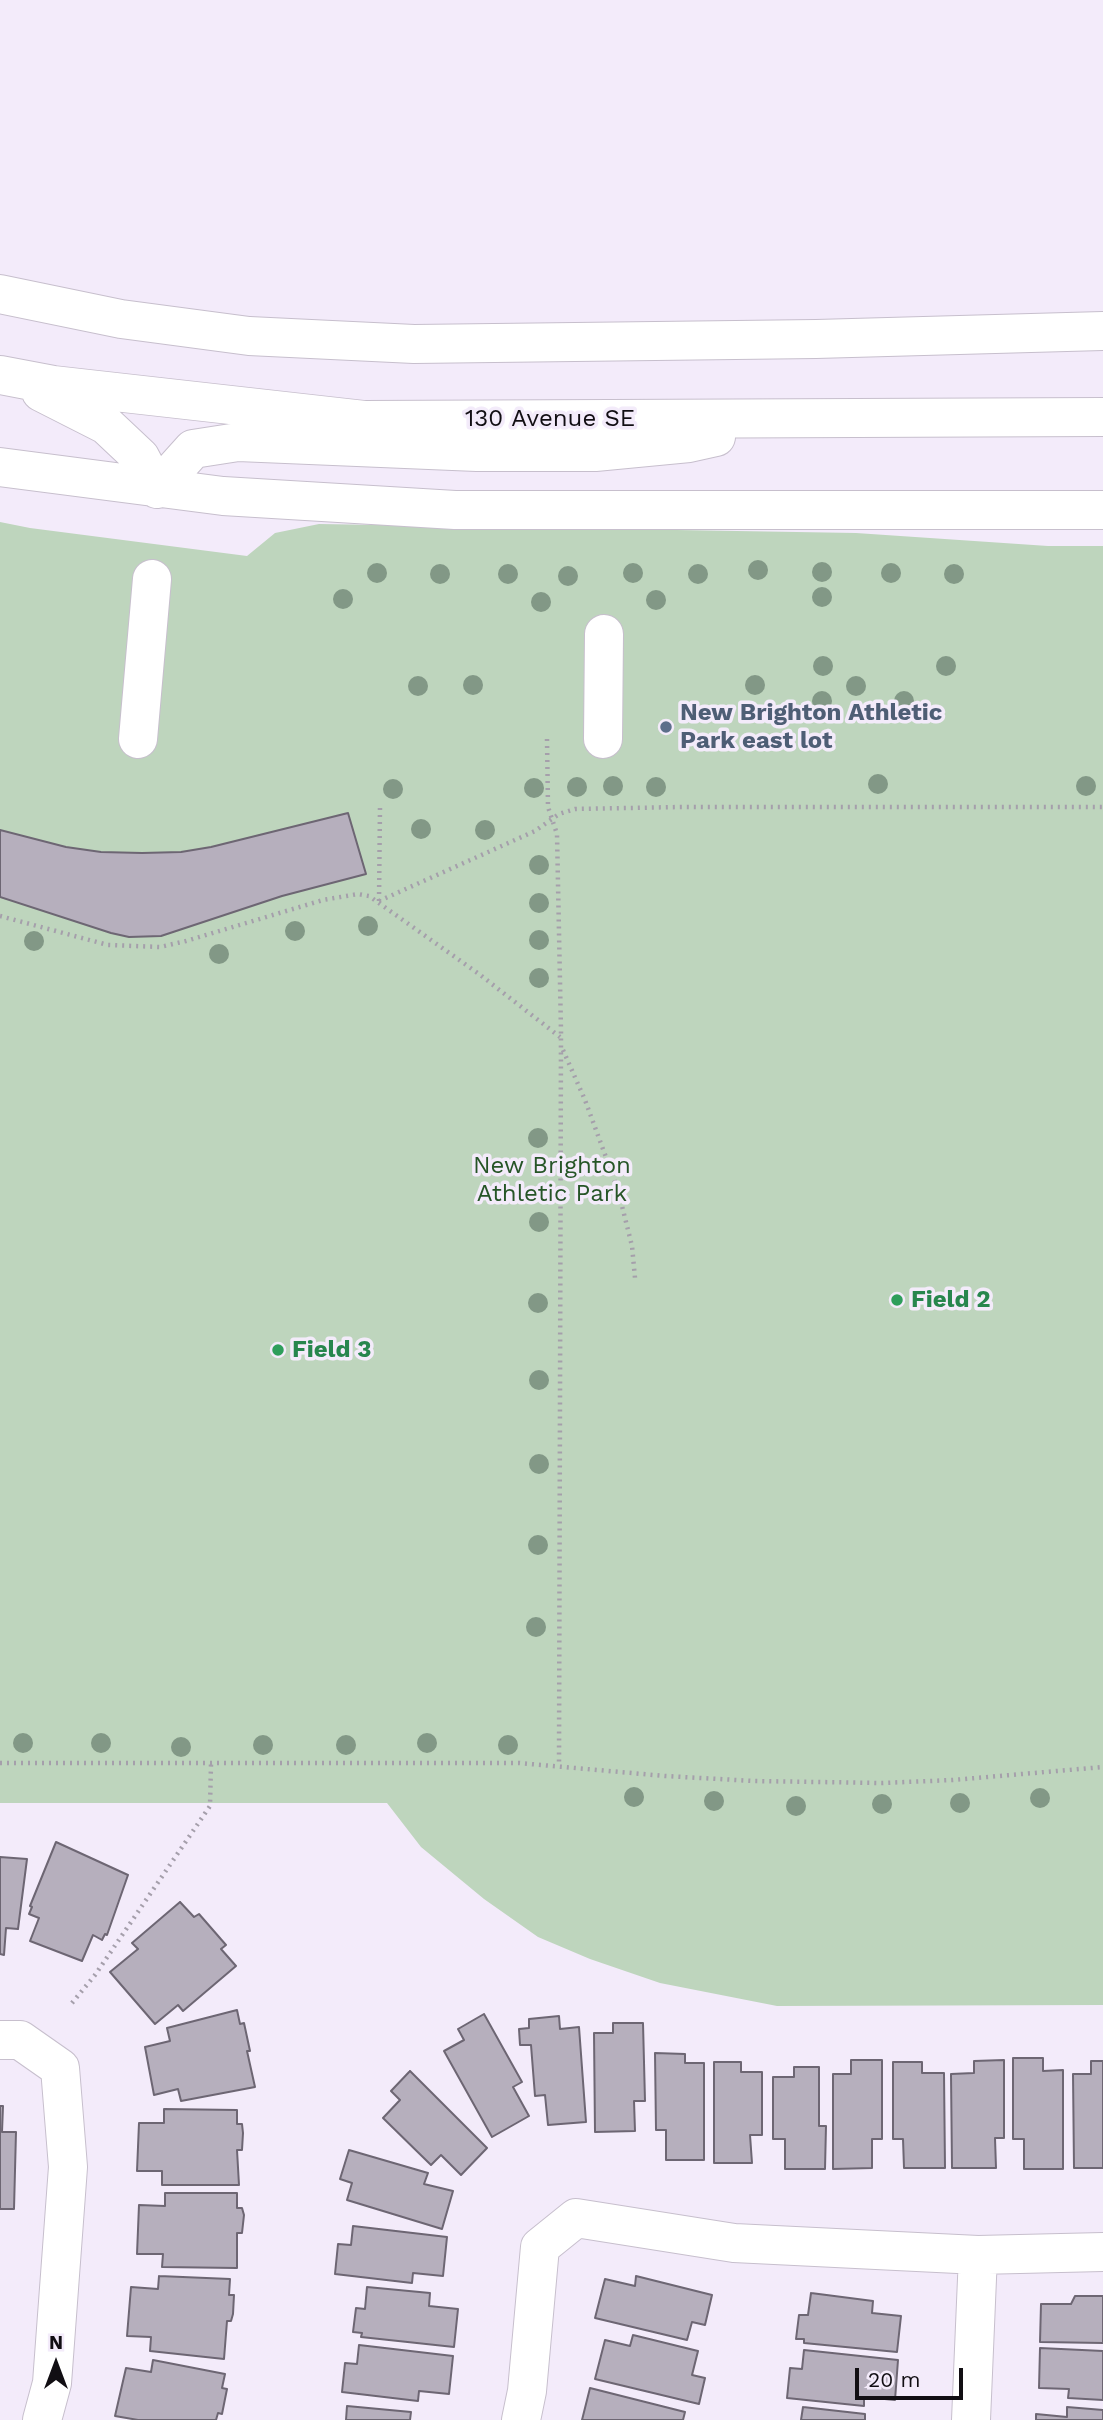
<!DOCTYPE html>
<style>
body{margin:0}
#map{position:relative;width:1103px;height:2420px;overflow:hidden;background:#f3ebfa;font-family:"Work Sans",sans-serif}
canvas{display:block}
.north{position:absolute;left:21px;top:2329px;width:70px;height:70px;-webkit-text-stroke:5px #f3ebfa;paint-order:stroke;rotate:0deg;font-size:19px;font-weight:700;line-height:28px;text-align:center;color:#110e13}
.north::after{content:'';display:block;margin:auto;width:24px;height:32px;background:#110e13;clip-path:polygon(50% 0,100% 100%,50% 72%,0 100%)}
.scale{position:absolute;left:855px;top:2368px;width:108px;height:32px;box-sizing:border-box;border:4px solid #110e13;border-top:0;padding-left:9px;font-size:21px;line-height:24px;white-space:nowrap;color:#110e13;-webkit-text-stroke:5px #f3ebfa;paint-order:stroke}
</style>
<div id="map">
<canvas width="1103" height="2420"></canvas>
<div class="north">N</div>
<div class="scale">20 m</div>
</div>
<script>
const context = document.querySelector('canvas').getContext('2d');
context.lineJoin = 'round';
function paint(path, color) {
  context.fillStyle = color;
  context.fill(path, 'evenodd');
}
function poly(rows) {
  const path = new Path2D();
  for (const r of rows) {
    path.moveTo(r[0], r[1]);
    for (let i = 2; i < r.length; i += 2) path.lineTo(r[i], r[i + 1]);
  }
  return path;
}
function stroke(path, color, width, dash) {
  context.strokeStyle = color;
  context.lineWidth = width;
  context.lineCap = dash ? 'butt' : 'round';
  context.setLineDash(dash || []);
  context.stroke(path);
}
function drawText(font, color, halo, rows, align = 'center') {
  context.font = font + ' "Work Sans",sans-serif';
  context.lineWidth = 7;
  context.setLineDash([]);
  context.textBaseline = 'middle';
  context.strokeStyle = halo;
  context.fillStyle = color;
  for (const [text, x, y, turn = 0] of rows) {
    context.save();
    context.translate(x, y);
    context.rotate((+turn || 0) * Math.PI / 180);
    context.textAlign = isNaN(turn) ? turn : align;
    if (halo) context.strokeText(text, 0, 0);
    context.fillText(text, 0, 0);
    context.restore();
  }
}
paint(poly([
 [0,522,30,528,247,556,275,533,319,524,856,533,1048,546,1103,546,1103,2005,777,2006,660,1983,590,1959,538,1937,484,1899,421,1847,387,1803,0,1803]
]), '#bed5bd');
const building = poly([
 [348,813,366,874,282,896,161,936,129,937,111,933,0,897,0,830,66,847,101,852,142,853,181,852,211,847,348,813],
 [56,1842,128,1875,107,1935,105,1934,102,1940,93,1935,82,1961,30,1941,39,1918,29,1914,32,1907,30,1906,56,1842],
 [0,1857,27,1859,18,1929,6,1928,4,1955,0,1954,0,1857],
 [180,1902,194,1917,199,1914,226,1945,221,1949,236,1966,183,2011,178,2005,155,2024,110,1972,138,1949,132,1943,180,1902],
 [237,2010,240,2024,244,2023,250,2051,247,2051,255,2087,181,2101,178,2089,154,2095,145,2047,170,2041,167,2028,237,2010],
 [484,2014,522,2082,513,2087,529,2116,492,2137,444,2051,464,2040,458,2029,484,2014],
 [559,2016,560,2029,579,2027,586,2122,548,2125,545,2095,535,2096,531,2045,520,2045,519,2029,529,2028,529,2019,559,2016],
 [613,2023,643,2023,645,2101,634,2101,635,2131,595,2132,594,2033,613,2033,613,2023],
 [655,2053,685,2054,685,2063,704,2063,704,2160,666,2160,666,2130,656,2130,655,2053],
 [1013,2058,1043,2058,1043,2071,1063,2070,1063,2169,1024,2169,1024,2139,1013,2139,1013,2058],
 [851,2060,882,2060,882,2139,872,2139,872,2168,833,2169,833,2074,851,2074,851,2060],
 [1004,2060,1004,2138,995,2138,996,2168,952,2168,951,2074,974,2073,974,2061,1004,2060],
 [1091,2061,1103,2061,1103,2168,1074,2168,1073,2074,1091,2074,1091,2061],
 [714,2062,741,2062,741,2072,762,2072,762,2135,750,2135,752,2163,714,2163,714,2062],
 [893,2062,922,2062,922,2073,944,2073,945,2168,904,2168,903,2139,893,2139,893,2062],
 [794,2067,819,2067,819,2126,826,2126,825,2169,785,2169,785,2139,773,2139,773,2077,794,2077,794,2067],
 [410,2071,487,2148,461,2175,441,2155,431,2165,383,2118,400,2100,391,2091,410,2071],
 [0,2106,3,2106,2,2132,16,2132,14,2209,0,2209,0,2106],
 [164,2109,237,2110,237,2124,242,2124,243,2133,242,2150,237,2150,239,2185,162,2185,162,2171,137,2171,139,2123,164,2123,164,2109],
 [349,2150,428,2173,424,2184,453,2191,442,2229,347,2200,352,2183,340,2179,349,2150],
 [165,2193,237,2193,237,2208,242,2208,244,2215,242,2233,237,2233,237,2268,162,2267,163,2254,137,2254,139,2205,165,2206,165,2193],
 [353,2226,447,2237,443,2276,413,2273,412,2283,335,2274,338,2244,351,2245,353,2226],
 [159,2276,230,2279,229,2295,234,2295,233,2314,231,2321,227,2321,224,2359,150,2351,151,2337,127,2336,131,2287,158,2289,159,2276],
 [636,2276,712,2295,705,2325,692,2322,687,2340,595,2318,605,2279,635,2286,636,2276],
 [367,2287,430,2293,429,2306,458,2309,454,2347,361,2337,362,2333,353,2332,356,2308,365,2309,367,2287],
 [811,2293,873,2301,872,2313,901,2316,897,2352,804,2343,804,2339,796,2339,799,2315,808,2315,811,2293],
 [1075,2296,1103,2296,1103,2343,1040,2342,1041,2304,1071,2304,1075,2296],
 [633,2335,698,2351,692,2375,705,2378,699,2404,595,2379,605,2340,630,2346,633,2335],
 [359,2345,453,2356,449,2394,419,2391,418,2401,342,2392,345,2363,357,2364,359,2345],
 [1040,2348,1103,2351,1103,2400,1068,2398,1069,2389,1039,2388,1040,2348],
 [804,2350,898,2360,895,2400,864,2397,864,2406,787,2398,790,2368,802,2369,804,2350],
 [153,2360,225,2374,222,2388,227,2389,222,2414,218,2413,216,2420,138,2420,115,2416,126,2368,151,2372,153,2360],
 [590,2388,685,2412,683,2420,582,2420,590,2388],
 [347,2406,411,2412,410,2420,346,2420,347,2406],
 [803,2407,865,2414,865,2420,801,2420,803,2407],
 [1067,2407,1103,2410,1103,2420,1036,2420,1036,2414,1067,2417,1067,2407]
]);
paint(building, '#b6afbd');
stroke(building, '#6d6673', 2);
const minor = poly([
 [0,294,121,319,249,336,414,344,816,339,1103,331],
 [138,739,152,579],
 [603,739,604,634],
 [0,2040,20,2040,60,2068,68,2167,52,2383,42,2420],
 [978,2255,1103,2252],
 [521,2420,527,2391,540,2247,576,2218,734,2243,978,2255,971,2420]
]);
const major = poly([
 [0,375,53,385,364,420,1103,417],
 [41,392,106,425,140,457,157,489],
 [0,467,223,496,455,510,1103,510],
 [157,489,193,449,238,442,477,452,595,452,689,443,716,437]
]);
stroke(minor, '#c7bfcd', 40);
stroke(major, '#c7bfcd', 40);
stroke(poly([
 [547,739,548,807,557,834,561,1031,559,1766],
 [379,901,535,831,559,814,575,809,680,807,1103,807],
 [379,901,380,807],
 [0,916,108,945,160,947,186,941,323,900,358,894,369,896,479,974,560,1037],
 [563,1050,585,1100,618,1190,632,1246,635,1278],
 [0,1763,519,1763,665,1776,754,1781,882,1783,953,1780,1103,1767],
 [72,2003,95,1975,210,1806,211,1764]
]), '#a59fab', 4.5, [2, 5]);
stroke(minor, '#fff', 38);
stroke(major, '#fff', 38);
context.fillStyle = '#829886';
for (const [x, y] of [
 [758,570],
 [822,572],
 [377,573],
 [633,573],
 [891,573],
 [440,574],
 [508,574],
 [698,574],
 [954,574],
 [568,576],
 [822,597],
 [343,599],
 [656,600],
 [541,602],
 [823,666],
 [946,666],
 [473,685],
 [755,685],
 [418,686],
 [856,686],
 [822,701],
 [904,701],
 [878,784],
 [613,786],
 [1086,786],
 [577,787],
 [656,787],
 [534,788],
 [393,789],
 [421,829],
 [485,830],
 [539,865],
 [539,903],
 [368,926],
 [295,931],
 [539,940],
 [34,941],
 [219,954],
 [539,978],
 [538,1138],
 [539,1222],
 [538,1303],
 [539,1380],
 [539,1464],
 [538,1545],
 [536,1627],
 [23,1743],
 [101,1743],
 [427,1743],
 [263,1745],
 [346,1745],
 [508,1745],
 [181,1747],
 [634,1797],
 [1040,1798],
 [714,1801],
 [960,1803],
 [882,1804],
 [796,1806]
]) {
  context.beginPath();
  context.arc(x, y, 10, 0, 2 * Math.PI);
  context.fill();
}
for (const [x, y, r, color] of [
 [666,727,7,"#5c6f8a"],
 [897,1300,7,"#2e9e5b"],
 [278,1350,7,"#2e9e5b"]
]) {
  const dot = new Path2D();
  dot.arc(x, y, r, 0, 2 * Math.PI);
  context.fillStyle = color;
  context.fill(dot);
  stroke(dot, '#f3ebfa', 2.5);
}
drawText('24px', '#110e13', '#f3ebfa', [
 ["130 Avenue SE",550,419]
]);
drawText('bold 24px', '#4e5e75', '#f3ebfa', [
 ["New Brighton Athletic",680,713],
 ["Park east lot",680,741]
], 'left');
drawText('24px', '#265527', '#f3ebfa', [
 ["New Brighton",552,1166],
 ["Athletic Park",552,1194]
]);
drawText('bold 24px', '#27864d', '#f3ebfa', [
 ["Field 2",911,1300],
 ["Field 3",292,1350]
], 'left');
</script>
